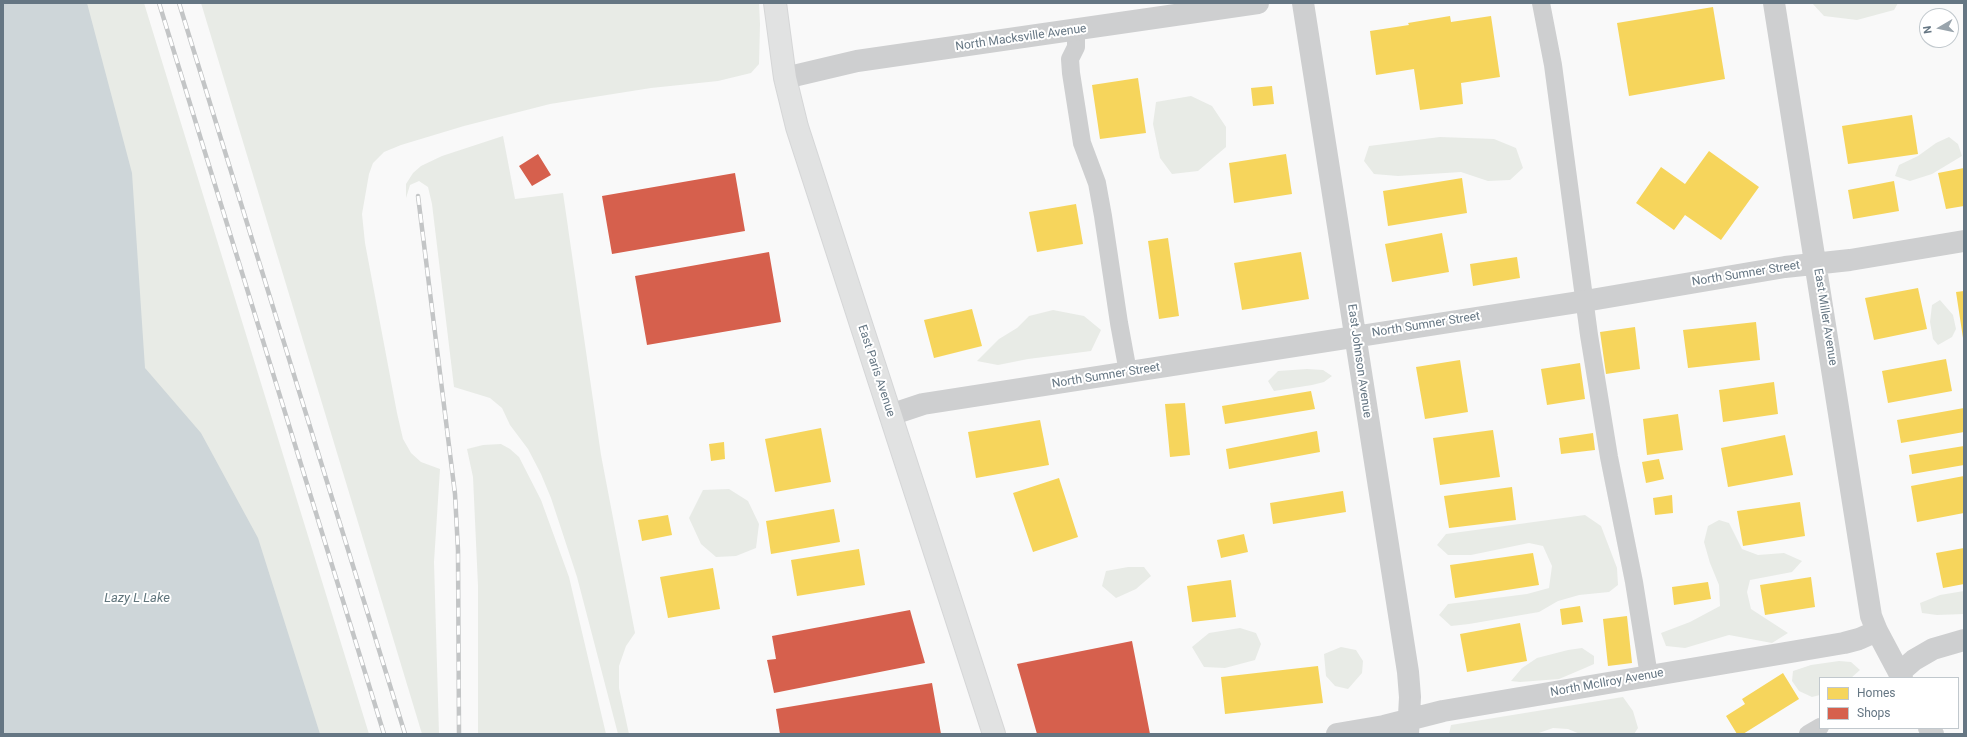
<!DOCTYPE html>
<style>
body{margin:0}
#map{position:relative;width:1967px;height:737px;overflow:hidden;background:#f9f9f9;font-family:Roboto,sans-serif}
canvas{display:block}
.frame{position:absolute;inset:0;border:4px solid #657683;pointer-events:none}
.legend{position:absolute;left:1819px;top:677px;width:140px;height:52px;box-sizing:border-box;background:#fff;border:1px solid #c1c8cd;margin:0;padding:5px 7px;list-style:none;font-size:12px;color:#657683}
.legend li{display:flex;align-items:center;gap:8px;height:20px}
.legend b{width:20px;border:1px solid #c1c8cd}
.north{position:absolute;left:1919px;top:8px;width:40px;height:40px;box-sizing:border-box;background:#fff;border:1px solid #c1c8cd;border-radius:50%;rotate:261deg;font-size:11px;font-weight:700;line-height:16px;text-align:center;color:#657683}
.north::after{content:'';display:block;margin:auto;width:14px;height:18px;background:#99a4ac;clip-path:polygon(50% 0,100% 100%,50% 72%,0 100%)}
</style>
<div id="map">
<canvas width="1967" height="737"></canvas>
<div class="frame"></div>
<ul class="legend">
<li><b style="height:11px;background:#f6d55c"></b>Homes</li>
<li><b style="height:11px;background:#d6604d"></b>Shops</li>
</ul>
<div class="north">N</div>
</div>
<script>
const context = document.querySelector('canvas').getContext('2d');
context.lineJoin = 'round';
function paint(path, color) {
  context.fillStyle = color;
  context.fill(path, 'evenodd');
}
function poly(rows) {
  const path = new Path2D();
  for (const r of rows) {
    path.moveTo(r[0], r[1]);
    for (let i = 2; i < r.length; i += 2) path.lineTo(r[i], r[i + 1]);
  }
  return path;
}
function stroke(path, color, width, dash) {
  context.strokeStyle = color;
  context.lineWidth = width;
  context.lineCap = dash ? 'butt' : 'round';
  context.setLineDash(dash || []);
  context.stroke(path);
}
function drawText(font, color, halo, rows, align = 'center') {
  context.font = font + ' Roboto,sans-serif';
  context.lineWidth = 4;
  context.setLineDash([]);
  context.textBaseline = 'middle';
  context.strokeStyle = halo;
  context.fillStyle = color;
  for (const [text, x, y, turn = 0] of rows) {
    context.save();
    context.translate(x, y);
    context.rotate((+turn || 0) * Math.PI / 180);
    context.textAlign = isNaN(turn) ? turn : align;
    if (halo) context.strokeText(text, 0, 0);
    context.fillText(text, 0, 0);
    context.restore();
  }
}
paint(poly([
 [3,3,144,3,369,734,3,734],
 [201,3,759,3,760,24,759,64,751,73,718,81,651,88,550,104,464,126,401,145,384,152,373,163,369,174,362,214,365,243,397,413,403,439,411,453,421,462,440,469,434,562,439,734,422,734],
 [1812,3,1898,3,1894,10,1857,20,1824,16],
 [1191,96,1212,106,1226,127,1226,147,1198,171,1172,174,1160,158,1153,124,1156,102],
 [503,136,515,199,563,193,601,455,635,633,626,646,619,666,619,688,629,734,618,734,577,577,551,498,541,474,528,449,510,425,502,408,490,398,454,387,432,204,428,187,419,181,410,185,406,198,406,184,413,173,421,166,442,156],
 [1440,137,1494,139,1516,148,1523,168,1510,180,1488,181,1461,172,1398,176,1374,174,1364,161,1369,146],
 [1949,137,1958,144,1962,156,1932,174,1910,181,1895,176,1899,165,1918,156,1936,143],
 [1940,300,1953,315,1956,329,1952,337,1938,345,1933,339,1930,322,1932,305],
 [1053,310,1084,316,1101,330,1091,351,1028,359,998,365,977,361,999,339,1017,328,1029,316],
 [1307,369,1323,370,1332,376,1324,382,1312,385,1274,391,1268,381,1278,371],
 [501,444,510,449,519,457,541,500,569,577,606,734,478,734,478,586,473,477,467,449,483,445],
 [729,489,748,501,759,524,756,548,736,556,716,557,701,544,689,518,703,490],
 [1585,515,1601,526,1617,568,1618,585,1609,592,1579,595,1558,601,1539,612,1469,624,1451,626,1439,615,1448,604,1527,594,1549,588,1552,566,1543,546,1529,543,1471,555,1448,555,1437,545,1446,534],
 [1719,520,1729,523,1742,549,1758,555,1784,553,1802,561,1792,572,1750,580,1747,592,1751,609,1788,633,1772,643,1729,635,1685,648,1666,646,1661,633,1690,622,1720,606,1719,585,1710,563,1704,542,1708,526],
 [1128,567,1144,567,1151,576,1136,589,1116,598,1102,586,1106,571],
 [1964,591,1964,614,1937,615,1922,613,1920,603,1940,595],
 [1240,628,1256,633,1261,644,1255,660,1225,668,1204,667,1192,647,1209,633],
 [1341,647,1356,650,1363,661,1362,673,1348,689,1335,686,1326,676,1324,654],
 [1582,648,1594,656,1594,664,1585,668,1559,679,1520,682,1511,681,1522,668,1537,658,1568,650],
 [1839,661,1851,662,1860,670,1851,678,1820,678,1820,695,1812,697,1799,691,1792,681,1793,671,1811,665],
 [1623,697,1633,711,1638,728,1634,734,1580,734,1568,729,1553,728,1536,734,1449,734,1451,725]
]), '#e8ebe6');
paint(poly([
 [3,3,87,3,132,173,145,368,201,433,258,538,320,734,3,734]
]), '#ced6d9');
paint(poly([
 [1713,7,1725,79,1629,96,1617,23],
 [1450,16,1451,22,1491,16,1500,77,1461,83,1463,104,1420,110,1414,69,1376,75,1370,31,1409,25,1408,23],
 [1138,78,1146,133,1100,139,1092,85],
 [1272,86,1274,104,1253,106,1251,88],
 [1912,115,1918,154,1848,164,1842,126],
 [1709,151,1759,187,1721,240,1685,215,1674,230,1636,203,1661,167,1685,184],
 [1286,154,1292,194,1234,203,1229,163],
 [1964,168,1964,206,1946,209,1938,173],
 [1462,178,1467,213,1388,226,1383,191],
 [1894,181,1899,211,1853,219,1848,190],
 [1076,204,1083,244,1037,252,1029,212],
 [1442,233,1449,272,1392,282,1385,244],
 [1168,238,1179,316,1159,319,1148,241],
 [1301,252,1309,299,1242,310,1234,263],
 [1517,257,1520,278,1473,286,1470,264],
 [1918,288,1927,329,1874,340,1865,298],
 [1964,291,1964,338,1963,338,1956,292],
 [972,309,982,346,934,358,924,320],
 [1756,322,1760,360,1688,368,1683,330],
 [1635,327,1640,369,1606,374,1600,332],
 [1946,359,1952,391,1888,403,1882,371],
 [1460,360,1468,412,1425,419,1416,367],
 [1580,363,1585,399,1547,405,1541,369],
 [1774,382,1778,414,1723,422,1719,390],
 [1311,391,1315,409,1225,424,1222,406],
 [1185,403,1190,455,1170,457,1165,404],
 [1964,408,1964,432,1901,443,1897,420],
 [1678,414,1683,450,1647,455,1643,419],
 [1040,420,1049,465,976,478,968,432],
 [821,428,831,482,775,492,765,439],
 [1493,430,1500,477,1440,485,1433,438],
 [1317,431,1320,452,1229,469,1226,449],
 [1593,433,1595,450,1561,454,1559,438],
 [1785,435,1793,475,1728,487,1721,448],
 [724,442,725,459,711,461,709,444],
 [1964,446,1964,465,1912,474,1909,455],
 [1659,459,1664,479,1646,483,1642,462],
 [1964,476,1964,513,1917,522,1911,486],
 [1059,478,1078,537,1033,552,1013,493],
 [1512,487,1516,520,1449,528,1444,496],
 [1343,491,1346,512,1273,524,1270,503],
 [1672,495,1673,513,1655,515,1653,498],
 [1800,502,1805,536,1743,546,1737,511],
 [834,509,840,542,771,554,766,521],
 [668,515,672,535,642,541,638,520],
 [1244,534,1248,552,1221,558,1217,540],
 [1964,548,1964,584,1943,588,1936,553],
 [859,549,865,585,797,596,791,560],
 [1533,553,1539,585,1455,598,1450,565],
 [713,568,720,609,668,618,660,577],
 [1811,577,1815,607,1765,615,1760,585],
 [1231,580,1236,617,1192,622,1187,586],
 [1708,582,1711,599,1674,605,1672,587],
 [1580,606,1583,622,1562,625,1560,609],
 [1627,616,1632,663,1608,666,1603,619],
 [1520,623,1527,661,1467,672,1460,634],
 [1318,666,1323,703,1225,714,1221,677],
 [1783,673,1799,699,1743,734,1737,734,1726,716,1745,704,1742,699]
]), '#f6d55c');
paint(poly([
 [538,154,551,175,532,186,519,166],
 [735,173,745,231,612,254,602,196],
 [769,252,781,322,647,345,635,276],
 [910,610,925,663,774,693,767,660,776,659,772,636],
 [1132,641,1150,734,1037,734,1017,664],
 [932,683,941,734,780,734,776,709]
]), '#d6604d');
const secondary = poly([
 [775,3,785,78,797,127,994,734]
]);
stroke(secondary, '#d5d6d7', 24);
stroke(poly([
 [1541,3,1553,65,1589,335,1609,457,1634,582,1649,676],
 [1076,30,1076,47,1070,59,1071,73,1082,143,1097,183,1103,216,1119,323,1128,372],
 [1808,734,1820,727]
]), '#cecfd0', 18);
stroke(poly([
 [1303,3,1408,672,1410,697,1408,734],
 [1774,3,1871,616,1877,631,1902,678],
 [785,78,857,61,1258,3],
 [890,415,923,404,1585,301,1785,267,1850,260,1964,241],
 [1899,673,1914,660,1933,649,1964,640],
 [1929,728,1933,734],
 [1337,734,1384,726,1443,711,1844,643,1859,639,1877,631]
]), '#cecfd0', 22);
stroke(secondary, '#e1e2e2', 22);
const rail = poly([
 [159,3,384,734],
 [179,3,405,734],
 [418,196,455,494,458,550,459,734]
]);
stroke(rail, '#c3c5c6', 4.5);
stroke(rail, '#fff', 3, [9]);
drawText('12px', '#657683', '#fff', [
 ["North Macksville Avenue",1021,38,-8],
 ["North Sumner Street",1746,274,-9],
 ["East Miller Avenue",1825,317,81],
 ["North Sumner Street",1426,325,-9],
 ["East Johnson Avenue",1359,361,82],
 ["East Paris Avenue",876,371,72],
 ["North Sumner Street",1106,376,-9],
 ["North McIlroy Avenue",1607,683,-10]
]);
drawText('italic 13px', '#60757c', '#fff', [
 ["Lazy L Lake",137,599]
]);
</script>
